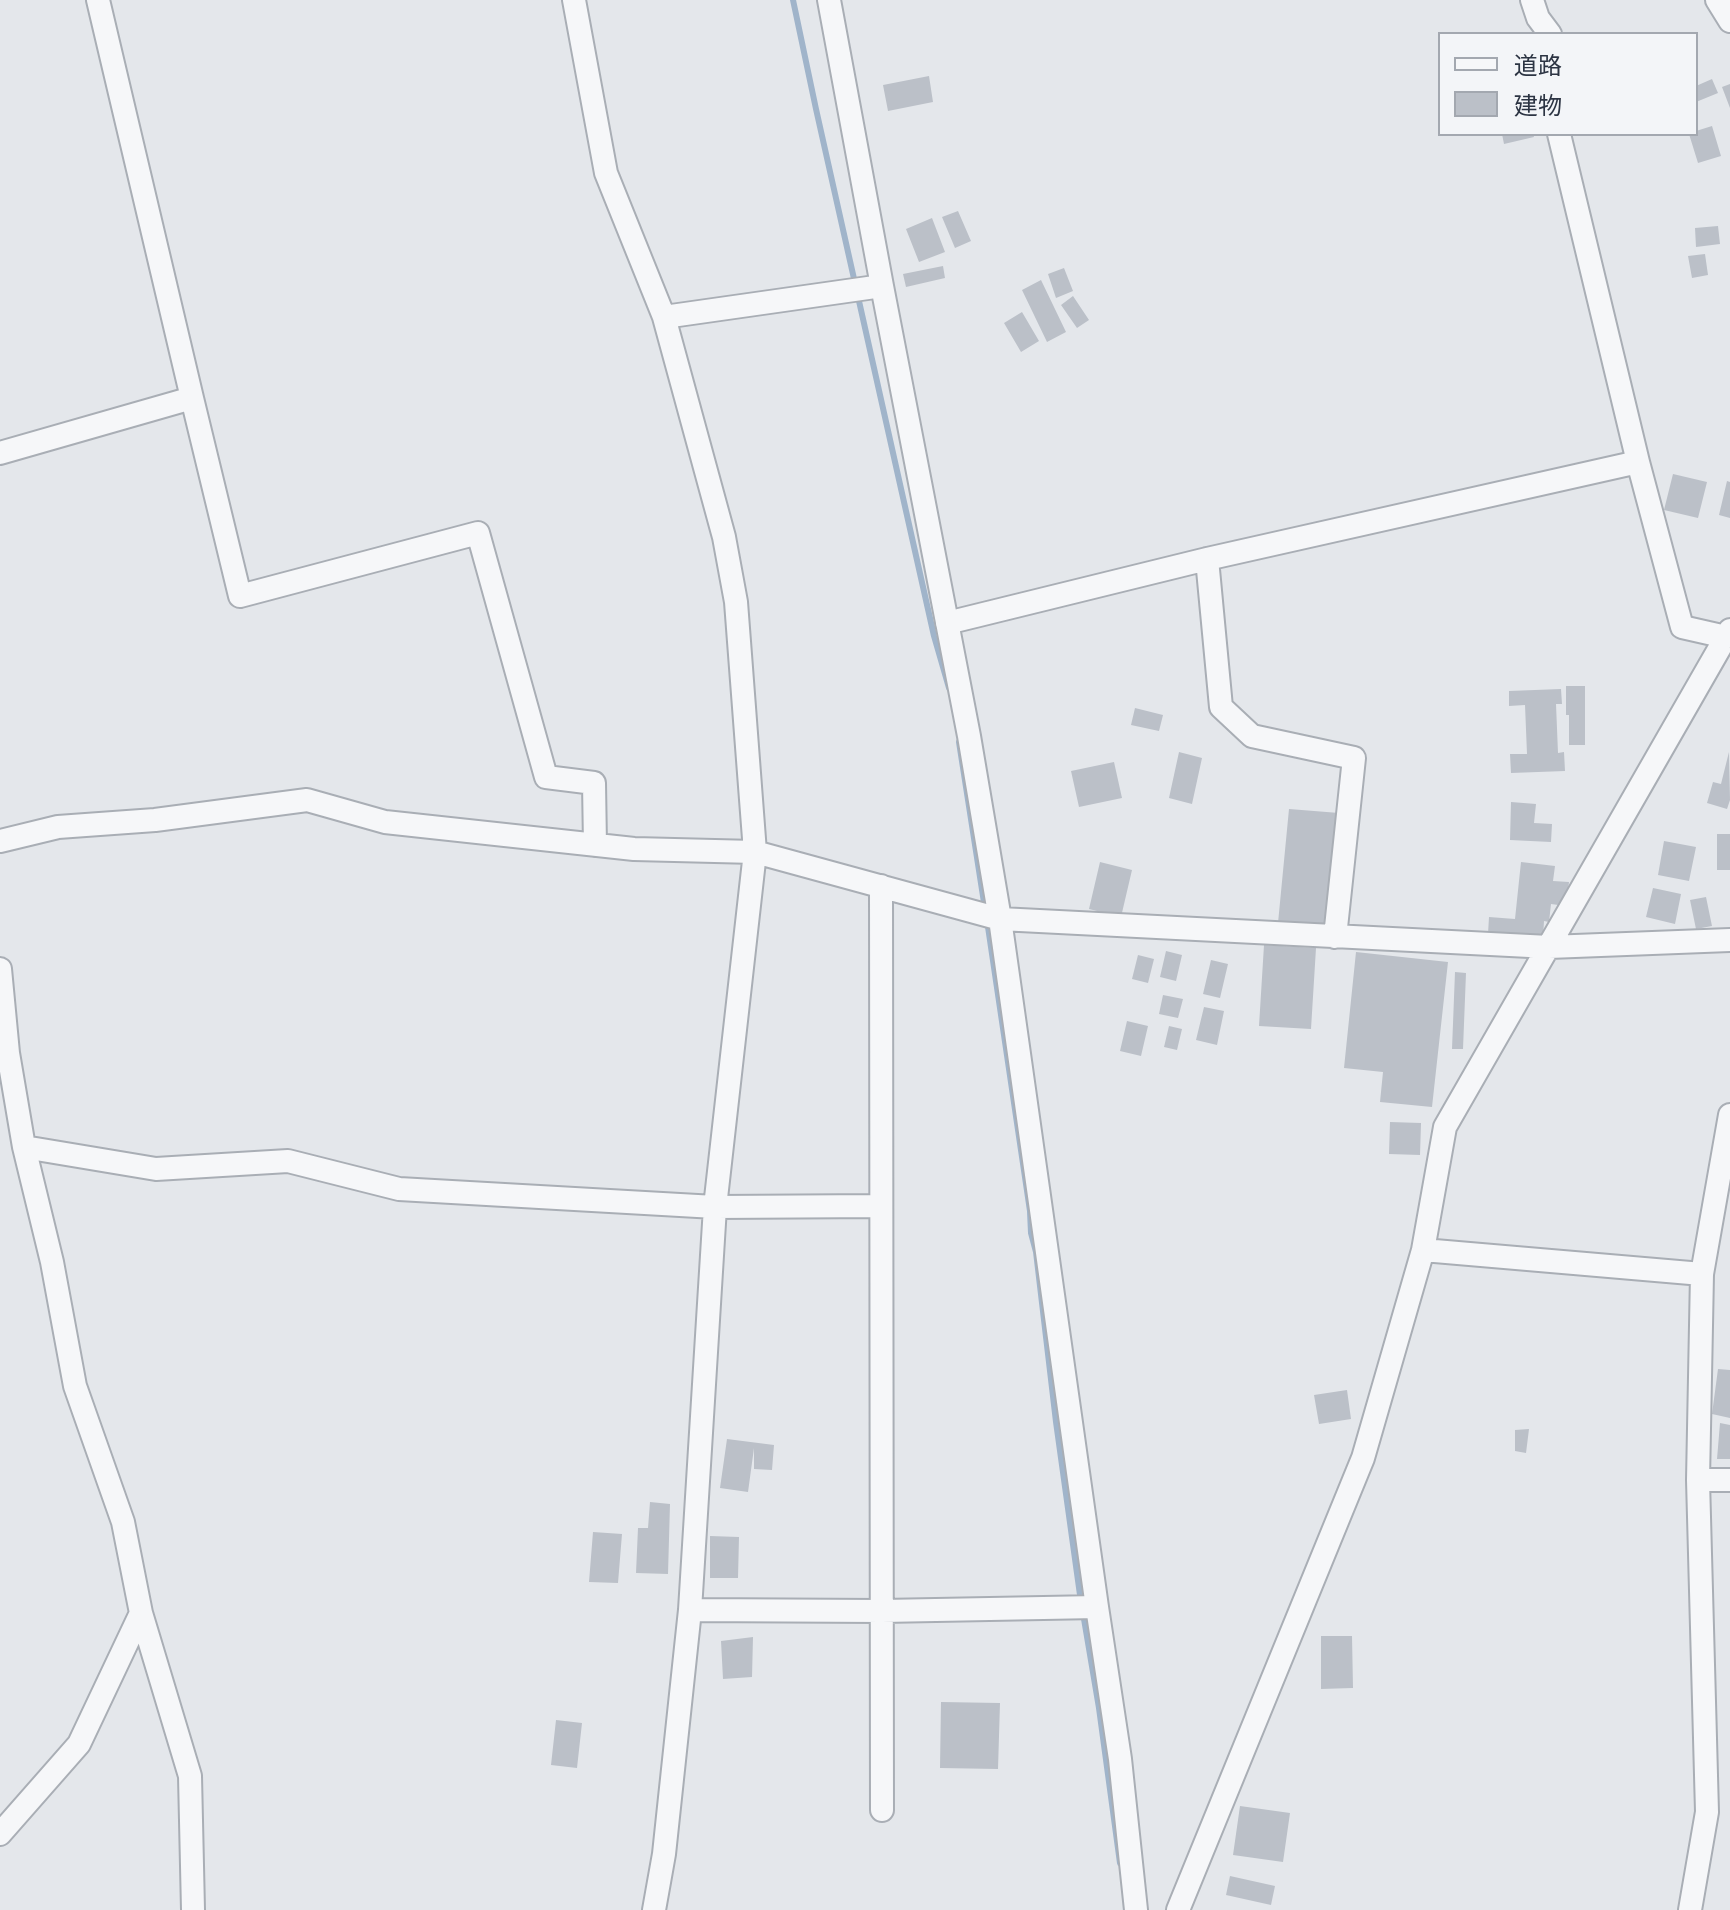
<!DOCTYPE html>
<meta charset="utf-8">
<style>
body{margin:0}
#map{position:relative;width:1730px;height:1910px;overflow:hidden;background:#e4e7eb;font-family:Jost,"Noto Sans JP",sans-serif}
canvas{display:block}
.legend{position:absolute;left:1438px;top:32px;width:260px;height:104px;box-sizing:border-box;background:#f3f5f8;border:2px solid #a3a8b0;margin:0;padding:10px 14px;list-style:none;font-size:24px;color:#2c3443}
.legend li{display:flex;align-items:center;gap:16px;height:40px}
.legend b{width:40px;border:2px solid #a3a8b0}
</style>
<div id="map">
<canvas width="1730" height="1910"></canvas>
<ul class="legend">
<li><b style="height:10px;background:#f6f7f9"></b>道路</li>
<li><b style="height:22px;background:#bbc0c8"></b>建物</li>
</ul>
</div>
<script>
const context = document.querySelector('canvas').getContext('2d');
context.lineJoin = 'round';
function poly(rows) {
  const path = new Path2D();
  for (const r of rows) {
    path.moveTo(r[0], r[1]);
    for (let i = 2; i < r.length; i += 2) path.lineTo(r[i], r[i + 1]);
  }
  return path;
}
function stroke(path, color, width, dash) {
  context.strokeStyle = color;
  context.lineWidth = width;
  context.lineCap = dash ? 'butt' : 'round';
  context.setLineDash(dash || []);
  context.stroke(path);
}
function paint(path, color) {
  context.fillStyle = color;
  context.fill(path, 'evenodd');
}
stroke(poly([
 [793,0,816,109,934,636,949,688],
 [959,742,985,909],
 [987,920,1030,1211,1031,1233,1036,1252,1056,1422,1081,1602],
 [1083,1613,1099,1708,1120,1863]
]), '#a0b4ca', 6);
paint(poly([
 [929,76,933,102,888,111,883,85],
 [1712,79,1718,93,1696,102,1696,86],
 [1730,84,1730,108,1722,87],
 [1712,126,1721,156,1698,163,1689,134,1696,134,1696,131],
 [1502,134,1533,134,1534,137,1504,144],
 [958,211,971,241,955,248,942,217],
 [932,218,945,252,919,262,906,229],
 [1718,226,1720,244,1696,247,1695,228],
 [1705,254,1708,275,1692,278,1688,256],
 [943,266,945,278,906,287,903,274],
 [1064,268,1073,291,1056,298,1048,274],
 [1041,280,1066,332,1047,342,1022,290],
 [1073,296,1089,320,1077,328,1061,305],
 [1022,312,1039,341,1021,352,1004,323],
 [1673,474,1707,482,1698,518,1664,510],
 [1727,481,1730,482,1730,518,1719,515],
 [1566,686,1585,686,1585,745,1569,745,1569,715,1566,715],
 [1561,689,1562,704,1556,704,1558,753,1564,752,1565,771,1511,773,1510,754,1527,754,1525,705,1509,706,1509,691],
 [1135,708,1163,715,1159,731,1131,725],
 [1179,752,1202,758,1192,804,1169,798],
 [1729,752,1730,800,1727,809,1707,803,1713,782,1721,784],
 [1114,762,1122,798,1079,807,1071,771],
 [1511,802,1536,804,1534,823,1552,824,1551,842,1510,840],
 [1289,809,1339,813,1328,927,1278,923],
 [1717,834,1730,834,1730,870,1717,870],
 [1664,841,1696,847,1689,881,1658,875],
 [1100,862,1132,870,1121,917,1089,909],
 [1521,862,1555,866,1553,881,1569,882,1566,906,1551,904,1549,922,1544,921,1543,938,1488,934,1489,917,1515,919],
 [1653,888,1681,894,1675,924,1646,917],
 [1706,897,1712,926,1696,929,1690,900],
 [1264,945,1316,948,1311,1029,1259,1026],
 [1166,951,1182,955,1176,981,1160,977],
 [1356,952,1448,962,1432,1107,1380,1102,1383,1072,1344,1068],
 [1138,955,1154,959,1148,983,1132,979],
 [1211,960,1228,964,1220,998,1203,994],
 [1455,972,1466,973,1463,1049,1452,1049],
 [1163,995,1183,999,1178,1018,1159,1014],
 [1204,1007,1224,1011,1217,1045,1196,1040],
 [1127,1021,1148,1026,1141,1056,1120,1051],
 [1169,1026,1182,1029,1177,1050,1164,1047],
 [1390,1122,1421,1123,1420,1155,1389,1154],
 [1718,1369,1730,1370,1730,1418,1712,1414],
 [1347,1390,1351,1419,1319,1424,1314,1395],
 [1720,1423,1730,1425,1730,1459,1717,1459],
 [1529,1429,1526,1453,1515,1451,1515,1430],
 [727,1439,774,1445,772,1470,754,1469,754,1448,748,1492,720,1488],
 [650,1502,670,1504,668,1574,636,1573,638,1528,648,1528],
 [593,1532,622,1534,618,1583,589,1582],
 [710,1536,739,1537,738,1578,710,1578],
 [1321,1636,1352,1636,1353,1688,1321,1689],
 [753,1637,752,1677,723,1679,721,1641],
 [941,1702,1000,1703,998,1769,940,1768],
 [556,1720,582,1723,577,1768,551,1765],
 [1240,1806,1290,1813,1283,1862,1233,1855],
 [1230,1876,1275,1886,1271,1905,1226,1895]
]), '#bbc0c8');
const minor = poly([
 [574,0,606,173,664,317,724,537,736,602,755,852,715,1207,690,1610,664,1854,654,1910],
 [829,0,882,286,969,736,1000,919,1097,1607,1120,1759,1136,1910],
 [1532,0,1538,18,1550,34],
 [1717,0,1730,21],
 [664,317,882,286],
 [192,398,240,596,478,533,546,777,594,783,595,845],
 [0,453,192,398,98,0],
 [1638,462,1682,627,1726,637],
 [1207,559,1221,707,1252,736,1354,758,1335,937],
 [947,623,1207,559,1638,462,1559,134],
 [0,841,58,827,155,820,307,800,385,822,634,849,755,852,1000,919,1549,947,1730,940],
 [881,886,882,1810],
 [0,969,8,1053,24,1147,52,1262,75,1386,123,1522,141,1613,190,1776,193,1910],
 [24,1147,156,1169,288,1161,399,1189,715,1207,881,1206],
 [1423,1250,1702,1274,1698,1480,1707,1812,1690,1910],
 [1702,1274,1730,1115],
 [1698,1480,1730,1480],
 [690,1610,882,1611,1097,1607],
 [0,1834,79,1744,141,1613],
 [1178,1910,1363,1458,1423,1250,1445,1127,1730,630]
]);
stroke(minor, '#a9aeb5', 26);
stroke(minor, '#f6f7f9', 22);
</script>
